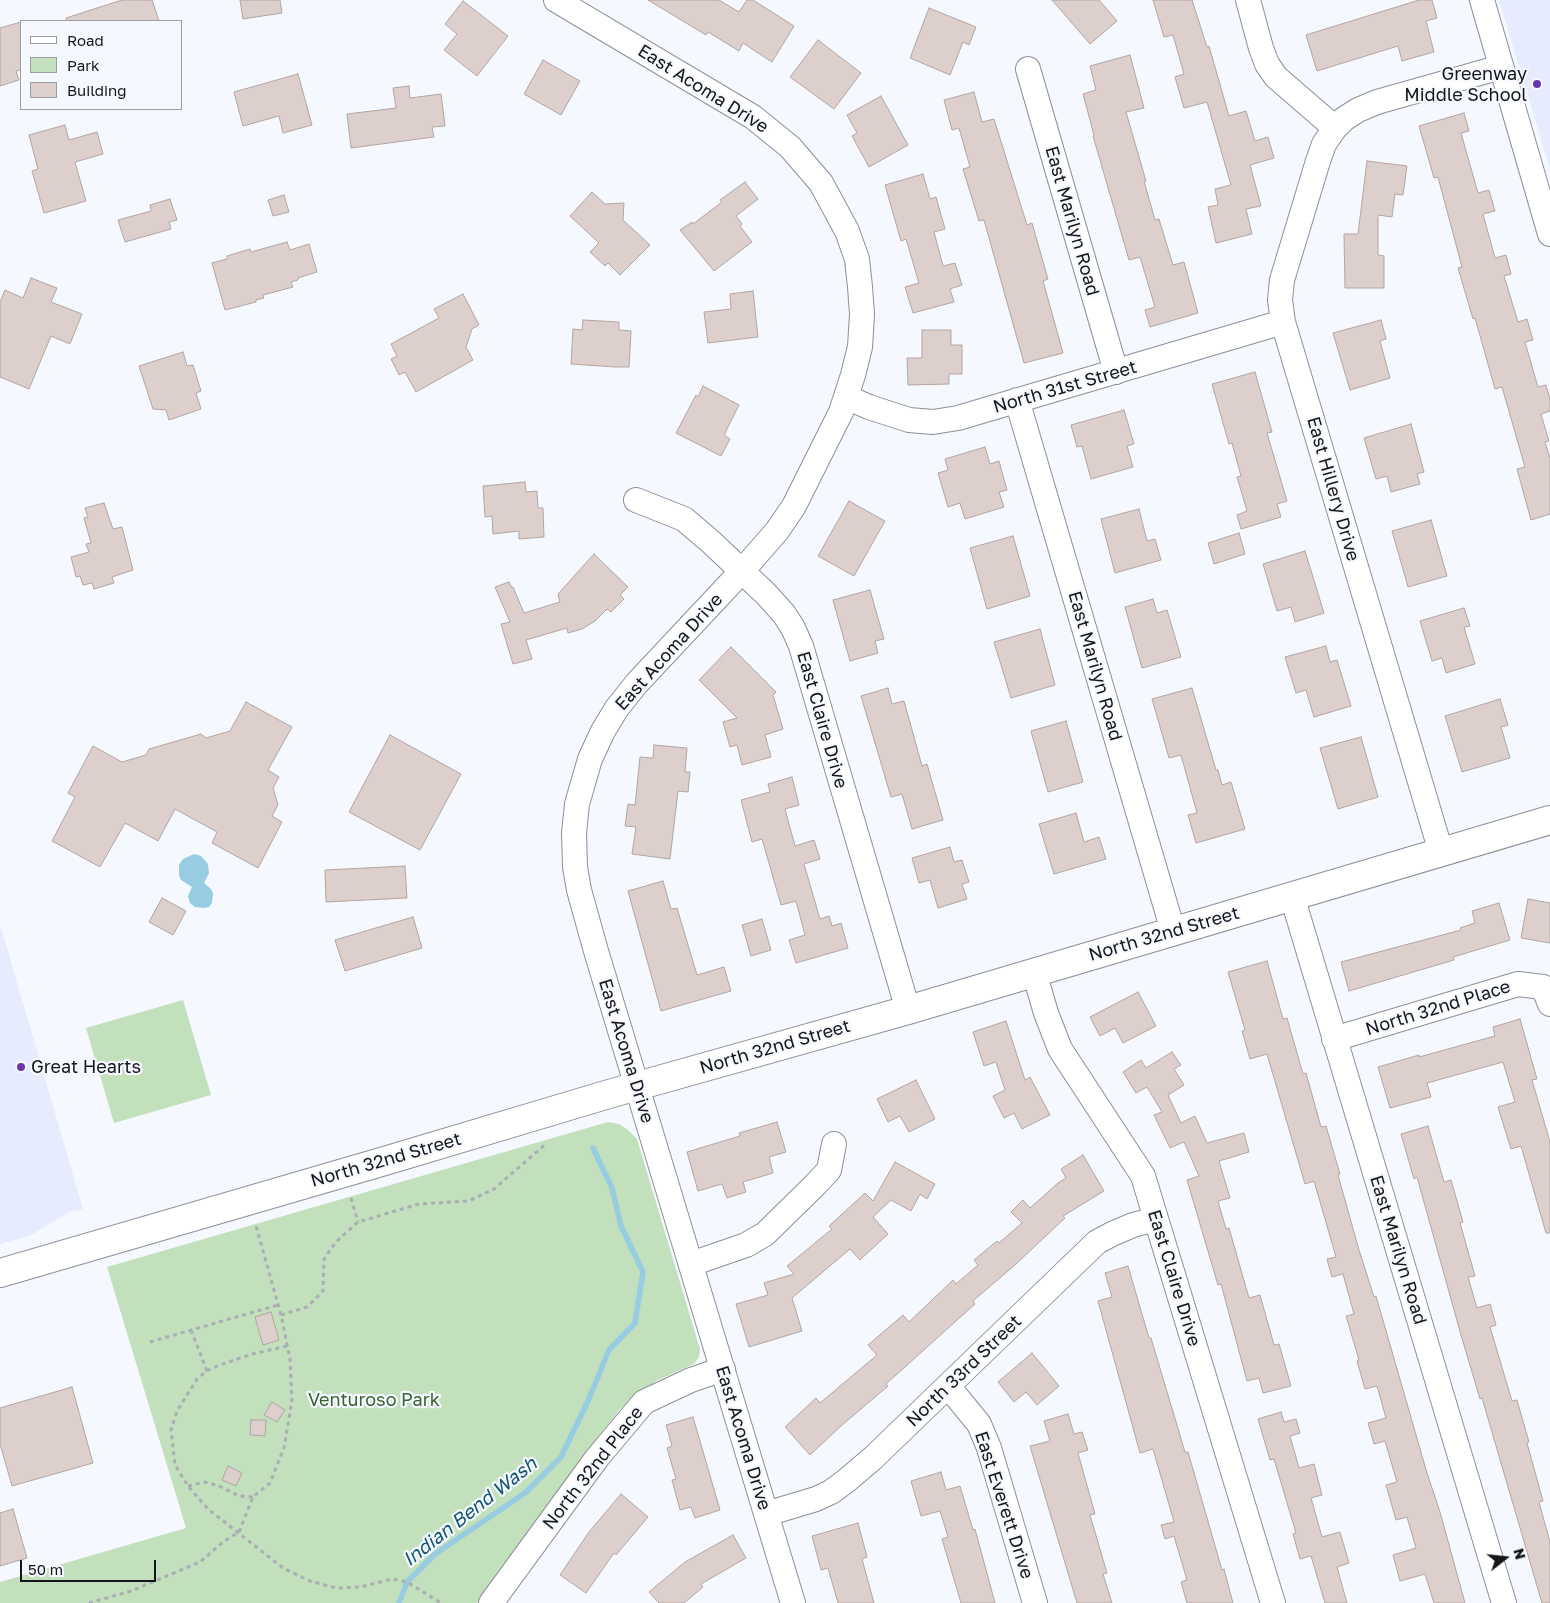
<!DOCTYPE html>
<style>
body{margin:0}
#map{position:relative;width:1550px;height:1603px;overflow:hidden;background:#f6f8ff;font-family:"Golos Text",sans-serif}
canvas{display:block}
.legend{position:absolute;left:20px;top:20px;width:162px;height:90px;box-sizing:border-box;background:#f6f8ff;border:1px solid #9c9ea3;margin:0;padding:6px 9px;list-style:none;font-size:15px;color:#15161a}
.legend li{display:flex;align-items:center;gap:10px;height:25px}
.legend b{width:25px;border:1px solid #9c9ea3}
.north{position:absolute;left:1480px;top:1533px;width:50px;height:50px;-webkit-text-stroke:4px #f6f8ff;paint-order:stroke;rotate:74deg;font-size:14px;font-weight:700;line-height:20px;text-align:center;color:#15161a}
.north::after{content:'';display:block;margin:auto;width:18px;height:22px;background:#15161a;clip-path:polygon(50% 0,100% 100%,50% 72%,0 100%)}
.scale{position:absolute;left:20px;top:1560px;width:136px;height:22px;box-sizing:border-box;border:2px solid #15161a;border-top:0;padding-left:6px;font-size:15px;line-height:18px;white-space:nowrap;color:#15161a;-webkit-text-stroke:4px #f6f8ff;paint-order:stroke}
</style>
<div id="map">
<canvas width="1550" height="1603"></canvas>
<ul class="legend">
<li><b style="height:6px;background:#fff"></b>Road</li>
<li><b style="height:14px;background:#c1e0bb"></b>Park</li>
<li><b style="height:14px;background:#ddd0cc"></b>Building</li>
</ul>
<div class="north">N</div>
<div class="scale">50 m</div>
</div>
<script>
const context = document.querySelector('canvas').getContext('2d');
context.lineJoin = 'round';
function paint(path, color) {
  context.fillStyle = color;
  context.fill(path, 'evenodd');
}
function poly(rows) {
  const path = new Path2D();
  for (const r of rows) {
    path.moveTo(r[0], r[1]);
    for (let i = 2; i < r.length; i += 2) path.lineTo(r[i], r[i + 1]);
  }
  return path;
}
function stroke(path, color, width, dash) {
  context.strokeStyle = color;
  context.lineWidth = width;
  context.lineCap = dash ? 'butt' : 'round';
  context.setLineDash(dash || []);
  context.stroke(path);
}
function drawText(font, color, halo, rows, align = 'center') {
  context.font = font + ' "Golos Text",sans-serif';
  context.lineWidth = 4.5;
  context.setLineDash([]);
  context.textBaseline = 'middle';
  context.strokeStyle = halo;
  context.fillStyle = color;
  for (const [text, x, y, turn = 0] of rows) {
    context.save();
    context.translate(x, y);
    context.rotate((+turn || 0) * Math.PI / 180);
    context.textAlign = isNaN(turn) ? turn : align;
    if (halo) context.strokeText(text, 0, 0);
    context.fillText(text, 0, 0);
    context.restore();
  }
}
paint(poly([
 [1499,0,1550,0,1550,169],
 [0,924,83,1209,71,1211,31,1235,0,1244]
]), '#e6ecfe');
paint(poly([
 [183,1000,211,1095,114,1123,86,1028],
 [608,1122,619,1124,627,1129,637,1139,700,1349,699,1357,694,1364,656,1381,621,1408,582,1458,477,1603,0,1603,0,1582,186,1528,107,1267]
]), '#c1e0bb');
paint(poly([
 [194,854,201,856,208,864,209,873,204,883,211,889,213,893,212,903,209,907,204,908,195,907,190,903,188,896,192,887,181,880,179,875,179,865,183,859]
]), '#97cce3');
stroke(poly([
 [399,1603,407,1582,435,1554,525,1493,561,1457,588,1401,609,1350,635,1323,643,1272,621,1226,612,1188,593,1148]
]), '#97cce3', 5.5);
const building = poly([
 [122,0,152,0,159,21,67,21,66,18,122,0],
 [240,0,280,0,282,13,243,19,240,0],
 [648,0,719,0,739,12,747,0,753,0,794,26,772,62,743,43,739,51,708,32,706,35,648,0],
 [1052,0,1099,0,1117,21,1090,44,1052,0],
 [1153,0,1192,0,1207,47,1209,46,1229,116,1246,111,1255,141,1268,137,1274,158,1250,165,1261,206,1246,209,1252,234,1216,243,1208,207,1218,205,1215,189,1231,185,1207,102,1184,108,1175,77,1184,74,1173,35,1164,37,1153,0],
 [1419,0,1432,0,1437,18,1426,21,1434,52,1402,61,1398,46,1317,71,1306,35,1419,0],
 [463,1,508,36,477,76,444,50,457,34,445,24,463,1],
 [929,8,976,27,969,45,963,42,950,75,910,58,929,8],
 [21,22,21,70,16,71,19,80,0,86,0,28,21,22],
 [818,40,861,73,834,109,790,77,818,40],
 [1130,55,1144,108,1126,112,1146,181,1144,181,1155,220,1159,219,1173,265,1184,262,1198,313,1150,327,1145,310,1155,307,1140,257,1129,260,1093,136,1094,135,1083,94,1096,90,1090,66,1130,55],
 [543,60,580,81,561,115,524,94,543,60],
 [298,74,312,125,283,133,279,116,243,126,234,92,298,74],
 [409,86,410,98,441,94,445,126,432,127,434,137,351,148,347,114,396,108,393,88,409,86],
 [974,92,982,122,994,119,1027,225,1032,223,1048,279,1043,281,1063,353,1024,363,984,220,979,221,963,169,970,167,959,128,952,130,944,100,974,92],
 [881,96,908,145,869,167,852,136,857,133,847,115,881,96],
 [1464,113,1469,131,1461,133,1478,193,1489,190,1495,211,1483,214,1495,258,1506,255,1511,274,1504,276,1518,322,1527,319,1533,340,1525,342,1538,387,1546,385,1550,399,1550,411,1541,414,1549,441,1545,442,1550,458,1550,514,1531,520,1517,469,1525,467,1502,387,1495,389,1475,318,1473,319,1458,268,1462,267,1438,177,1434,178,1419,126,1464,113],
 [65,125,69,140,97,132,103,154,75,162,86,201,44,213,32,171,38,169,29,135,65,125],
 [1367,161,1407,166,1403,195,1395,194,1392,217,1378,215,1378,255,1384,256,1384,288,1345,288,1344,234,1358,234,1367,161],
 [923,174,930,199,936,197,945,229,934,232,943,266,955,263,962,285,950,289,954,302,913,313,905,287,919,283,906,239,901,241,885,185,923,174],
 [745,182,758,199,736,216,742,224,740,226,752,242,714,271,680,230,692,222,693,224,722,202,720,200,745,182],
 [592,192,605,204,624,203,623,220,650,245,620,275,608,263,605,266,590,252,599,243,570,216,592,192],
 [284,195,289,212,273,216,268,200,284,195],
 [170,199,177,220,169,222,171,229,125,242,118,220,151,211,150,205,170,199],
 [287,242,290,250,309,244,317,272,298,278,298,280,291,282,293,287,263,295,264,298,256,300,256,302,225,310,212,263,227,259,227,256,250,249,251,252,287,242],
 [31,278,57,288,51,302,82,314,70,344,51,336,29,389,0,377,0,302,5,290,23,298,31,278],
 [753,291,758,337,708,343,704,312,731,309,730,294,753,291],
 [463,294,479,325,472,329,466,347,473,360,416,392,405,372,399,375,391,359,397,356,391,344,439,318,434,309,463,294],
 [583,320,619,322,619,330,631,331,629,367,615,367,571,364,573,329,582,330,583,320],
 [1381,320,1386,339,1380,341,1390,378,1350,390,1333,333,1381,320],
 [922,330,951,330,951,345,962,345,962,374,949,374,949,384,908,385,907,358,922,358,922,330],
 [183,352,187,366,193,365,201,391,196,393,201,409,169,420,166,410,153,409,139,366,183,352],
 [1255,372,1272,432,1267,433,1287,501,1277,504,1281,517,1241,529,1237,515,1247,511,1237,477,1241,476,1232,443,1229,444,1212,384,1255,372],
 [703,386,739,405,724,435,730,439,721,456,676,433,696,395,698,397,703,386],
 [1124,410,1134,444,1127,446,1133,467,1091,479,1082,446,1077,447,1071,425,1124,410],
 [1411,424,1424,472,1417,474,1420,484,1391,492,1387,476,1376,479,1364,438,1411,424],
 [985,447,990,464,999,461,1007,490,999,492,1004,507,965,519,960,503,948,507,938,473,948,470,945,459,985,447],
 [525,482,526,492,537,491,538,508,543,508,544,537,519,539,519,531,493,534,492,516,485,517,483,486,525,482],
 [849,501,885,521,854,576,818,556,849,501],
 [104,503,113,529,122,527,133,570,112,577,114,583,94,589,92,583,83,585,80,576,76,577,71,557,89,552,86,544,91,543,84,518,88,517,85,508,104,503],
 [1139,509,1147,541,1155,539,1161,560,1115,573,1101,519,1139,509],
 [1431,520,1447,576,1408,587,1392,531,1431,520],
 [1239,533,1245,554,1214,564,1208,543,1239,533],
 [1013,536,1030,596,987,609,970,548,1013,536],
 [1305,551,1324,613,1295,622,1291,607,1277,611,1263,564,1305,551],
 [594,554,628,587,620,595,624,599,611,612,607,609,595,621,582,629,568,633,567,628,526,640,532,659,513,664,501,624,510,622,495,587,509,582,512,588,513,587,524,613,560,602,558,594,594,554],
 [870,590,884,639,875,641,878,653,850,661,833,600,870,590],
 [1153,599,1157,613,1167,610,1181,657,1142,668,1125,607,1153,599],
 [1464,608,1470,626,1464,627,1475,664,1446,673,1442,658,1432,661,1420,621,1464,608],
 [1040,629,1055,685,1011,698,994,642,1040,629],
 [1326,646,1330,662,1337,660,1351,706,1314,717,1306,690,1296,693,1285,657,1326,646],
 [731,647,776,692,773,695,783,729,765,735,771,757,742,765,737,745,730,747,723,722,737,718,699,680,731,647],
 [888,688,892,704,904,701,922,766,927,764,943,820,912,829,902,794,891,797,861,696,888,688],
 [1192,688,1216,770,1218,770,1222,785,1231,782,1245,829,1196,843,1188,815,1197,813,1181,755,1169,758,1152,699,1192,688],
 [1500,699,1508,725,1501,727,1510,758,1462,772,1445,716,1500,699],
 [246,702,292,727,268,770,279,777,273,788,278,805,272,816,282,822,258,868,212,843,217,832,175,809,158,841,125,823,100,867,52,841,75,797,68,793,93,746,122,762,146,755,149,749,201,734,206,738,230,731,246,702],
 [1066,721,1083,782,1048,792,1031,731,1066,721],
 [390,735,461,774,420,850,349,812,390,735],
 [1361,737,1378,797,1338,809,1320,748,1361,737],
 [654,745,687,748,685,772,690,772,688,792,678,791,670,859,632,854,636,827,625,826,628,804,635,805,640,757,653,758,654,745],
 [792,777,799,805,785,809,795,846,814,840,820,859,804,864,820,919,829,916,832,926,841,923,848,948,796,963,789,940,805,935,796,901,781,905,762,839,752,842,741,800,770,792,768,784,792,777],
 [1076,813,1084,842,1099,837,1106,859,1054,874,1039,824,1076,813],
 [950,847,954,862,962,860,969,882,962,884,967,899,938,908,930,880,919,883,912,858,950,847],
 [405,866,407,898,326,902,325,870,405,866],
 [663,881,671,909,677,908,697,975,724,967,731,991,661,1011,628,891,663,881],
 [162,898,186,911,173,935,149,922,162,898],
 [1528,899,1550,903,1550,943,1521,938,1528,899],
 [1499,903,1510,940,1453,957,1454,960,1349,991,1341,962,1461,930,1460,928,1475,923,1472,911,1499,903],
 [413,917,422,948,345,971,335,940,413,917],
 [762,919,771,950,751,956,742,925,762,919],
 [1267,961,1283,1019,1287,1018,1303,1074,1306,1073,1321,1127,1326,1126,1340,1174,1338,1175,1359,1250,1374,1297,1376,1296,1427,1473,1440,1512,1465,1603,1434,1603,1425,1574,1400,1581,1393,1555,1416,1548,1407,1517,1396,1520,1386,1485,1397,1482,1385,1441,1374,1444,1368,1423,1386,1418,1377,1386,1365,1389,1357,1361,1359,1360,1346,1316,1354,1314,1343,1274,1332,1277,1327,1259,1336,1257,1314,1181,1305,1184,1267,1054,1250,1059,1242,1031,1245,1030,1228,972,1267,961],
 [1138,992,1156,1026,1123,1043,1115,1028,1100,1036,1090,1017,1138,992],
 [1520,1019,1537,1079,1532,1080,1550,1142,1550,1233,1546,1233,1521,1146,1511,1149,1498,1107,1515,1102,1503,1062,1427,1083,1431,1097,1390,1108,1378,1067,1419,1055,1419,1057,1495,1036,1493,1027,1520,1019],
 [1006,1021,1025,1080,1030,1077,1050,1115,1022,1129,1014,1113,1004,1118,993,1096,1005,1090,996,1062,984,1066,973,1032,1006,1021],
 [1172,1052,1181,1065,1174,1069,1184,1085,1168,1095,1181,1123,1195,1116,1207,1143,1244,1133,1249,1152,1219,1161,1230,1198,1218,1201,1226,1229,1229,1228,1249,1298,1260,1295,1274,1345,1279,1344,1291,1386,1263,1393,1259,1378,1247,1381,1221,1284,1218,1285,1187,1180,1199,1176,1184,1142,1170,1148,1154,1115,1162,1112,1147,1087,1136,1093,1123,1072,1141,1060,1146,1068,1172,1052],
 [916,1080,935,1119,909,1132,900,1116,888,1122,877,1099,916,1080],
 [777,1122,786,1152,769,1157,773,1173,743,1182,746,1192,727,1198,722,1184,698,1191,687,1152,740,1136,739,1133,777,1122],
 [1428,1126,1444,1182,1451,1180,1463,1222,1460,1223,1475,1276,1468,1277,1477,1308,1490,1304,1496,1325,1490,1327,1512,1401,1517,1400,1529,1442,1527,1443,1543,1501,1539,1502,1550,1542,1550,1603,1542,1603,1482,1398,1480,1399,1461,1335,1417,1177,1414,1179,1401,1134,1428,1126],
 [1083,1155,1104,1191,1063,1216,1065,1218,1016,1264,973,1301,975,1304,886,1384,888,1386,841,1426,810,1455,785,1427,816,1398,820,1403,877,1355,868,1345,903,1315,909,1322,953,1280,956,1284,978,1265,974,1260,997,1241,999,1243,1022,1223,1011,1212,1023,1200,1030,1208,1058,1183,1066,1178,1061,1169,1083,1155],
 [895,1162,935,1184,927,1199,920,1194,911,1211,891,1200,873,1217,888,1234,860,1260,850,1249,792,1298,802,1331,749,1347,736,1304,768,1295,764,1283,794,1274,787,1266,832,1229,829,1226,865,1193,873,1201,895,1162],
 [1128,1266,1149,1338,1151,1338,1185,1452,1188,1452,1222,1570,1224,1569,1233,1603,1187,1603,1181,1582,1187,1580,1174,1536,1165,1539,1161,1525,1174,1522,1153,1449,1140,1453,1098,1301,1112,1297,1105,1273,1128,1266],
 [271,1312,279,1340,263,1345,255,1317,271,1312],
 [1032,1353,1059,1386,1037,1405,1026,1392,1014,1402,998,1382,1032,1353],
 [72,1387,93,1463,12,1486,0,1444,0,1408,72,1387],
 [272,1402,285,1410,277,1422,264,1415,272,1402],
 [1281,1412,1284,1422,1296,1419,1300,1433,1290,1436,1299,1468,1314,1464,1322,1495,1311,1498,1322,1537,1340,1532,1349,1563,1337,1567,1347,1603,1325,1603,1311,1556,1300,1559,1293,1534,1296,1533,1274,1459,1270,1460,1258,1419,1281,1412],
 [1068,1414,1074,1434,1082,1432,1088,1450,1078,1453,1095,1514,1090,1515,1107,1573,1103,1574,1112,1603,1077,1603,1030,1446,1050,1441,1044,1421,1068,1414],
 [693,1417,720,1510,695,1518,691,1507,680,1510,672,1480,676,1479,667,1448,672,1446,666,1425,693,1417],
 [251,1420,266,1420,265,1436,250,1435,251,1420],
 [228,1466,242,1473,236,1486,222,1480,228,1466],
 [941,1472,946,1490,960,1486,973,1530,975,1529,995,1603,961,1603,942,1539,948,1537,940,1511,921,1516,911,1481,941,1472],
 [621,1494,648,1517,616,1555,614,1553,586,1593,560,1575,589,1532,621,1494],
 [13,1509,27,1558,0,1566,0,1513,13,1509],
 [858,1523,867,1557,862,1559,874,1603,838,1603,828,1568,821,1570,812,1536,858,1523],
 [733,1535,746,1558,701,1584,703,1587,684,1603,659,1603,649,1592,685,1562,733,1535]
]);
paint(building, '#ddd0cc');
stroke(building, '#b2a5a1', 1);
const minor = poly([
 [556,0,753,117,790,147,821,183,847,231,857,259,860,287,862,314,860,347,853,375,841,412,794,506,777,531,742,571,637,683,617,708,603,731,590,759,577,804,574,833,575,867,579,890,596,951,793,1603],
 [1248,0,1261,48,1267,64,1276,77,1335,128],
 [1482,0,1550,234],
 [1028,69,1116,372],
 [846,397,869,407,909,420,933,422,958,418,1283,322],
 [1017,400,1173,931],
 [636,500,684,519,711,542,766,594,784,614,793,628,801,646,908,1010],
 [1441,852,1283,322,1280,300,1282,280,1318,161,1324,144,1335,128,1344,119,1358,110,1377,102,1501,67],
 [1292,896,1504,1603],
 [1034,972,1046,1013,1060,1049,1143,1176,1273,1603],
 [1334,1039,1518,984,1543,987,1550,1004],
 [691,1264,746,1245,765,1234,815,1185,829,1170,834,1144],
 [948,1386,979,1424,989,1448,1035,1603],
 [766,1514,816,1499,831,1492,846,1481,873,1458,1097,1242,1112,1234,1133,1225,1156,1219],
 [491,1603,597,1458,644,1402,691,1380,723,1369]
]);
const major = poly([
 [0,1273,388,1160,609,1094,908,1010,1550,820]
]);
stroke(minor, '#8c8f99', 26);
stroke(major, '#8c8f99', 30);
stroke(poly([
 [351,1198,358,1222],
 [281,1315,307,1307,323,1291,324,1259,336,1242,358,1222,419,1204,469,1201,494,1189,547,1143],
 [191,1330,207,1371],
 [150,1342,278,1305],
 [287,1346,252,1354,217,1366,207,1371,197,1379,177,1411,171,1430,175,1465,188,1486,208,1509,283,1568,310,1581,336,1588,361,1587,392,1579,407,1582,441,1603],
 [188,1486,205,1482,219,1486,239,1496,253,1497],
 [89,1603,131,1591,200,1562,223,1542,239,1532,253,1497,270,1483,284,1448,292,1400,290,1359,281,1315,256,1226]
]), '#abadb3', 3, [4, 4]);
stroke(minor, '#fff', 24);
stroke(major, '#fff', 28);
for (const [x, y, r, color] of [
 [1537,84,5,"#6c34ab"],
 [21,1067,5,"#6c34ab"]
]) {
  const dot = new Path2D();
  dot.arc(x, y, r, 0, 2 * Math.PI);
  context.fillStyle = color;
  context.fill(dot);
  stroke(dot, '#f6f8ff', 2);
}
drawText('18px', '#15161a', '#f6f8ff', [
 ["Greenway",1527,74],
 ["Middle School",1527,95],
 ["Great Hearts",31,1067,"left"]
], 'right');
drawText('18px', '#15161a', '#f6f8ff', [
 ["East Acoma Drive",703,89,32],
 ["East Marilyn Road",1072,221,74],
 ["North 31st Street",1065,387,-16],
 ["East Hillery Drive",1333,489,74],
 ["East Acoma Drive",669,652,-48],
 ["East Marilyn Road",1095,666,74],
 ["East Claire Drive",822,720,74],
 ["North 32nd Street",1164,934,-16],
 ["North 32nd Place",1438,1008,-17],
 ["North 32nd Street",775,1047,-16],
 ["East Acoma Drive",626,1051,73],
 ["North 32nd Street",386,1160,-16],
 ["East Marilyn Road",1398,1250,73],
 ["East Claire Drive",1174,1278,73],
 ["North 33rd Street",964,1371,-44],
 ["East Acoma Drive",743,1438,73],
 ["North 32nd Place",593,1468,-52],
 ["East Everett Drive",1004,1505,72]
]);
drawText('18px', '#386430', '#f6f8ff', [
 ["Venturoso Park",374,1400]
]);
drawText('italic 19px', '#12566e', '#f6f8ff', [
 ["Indian Bend Wash",470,1512,-38]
]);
</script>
